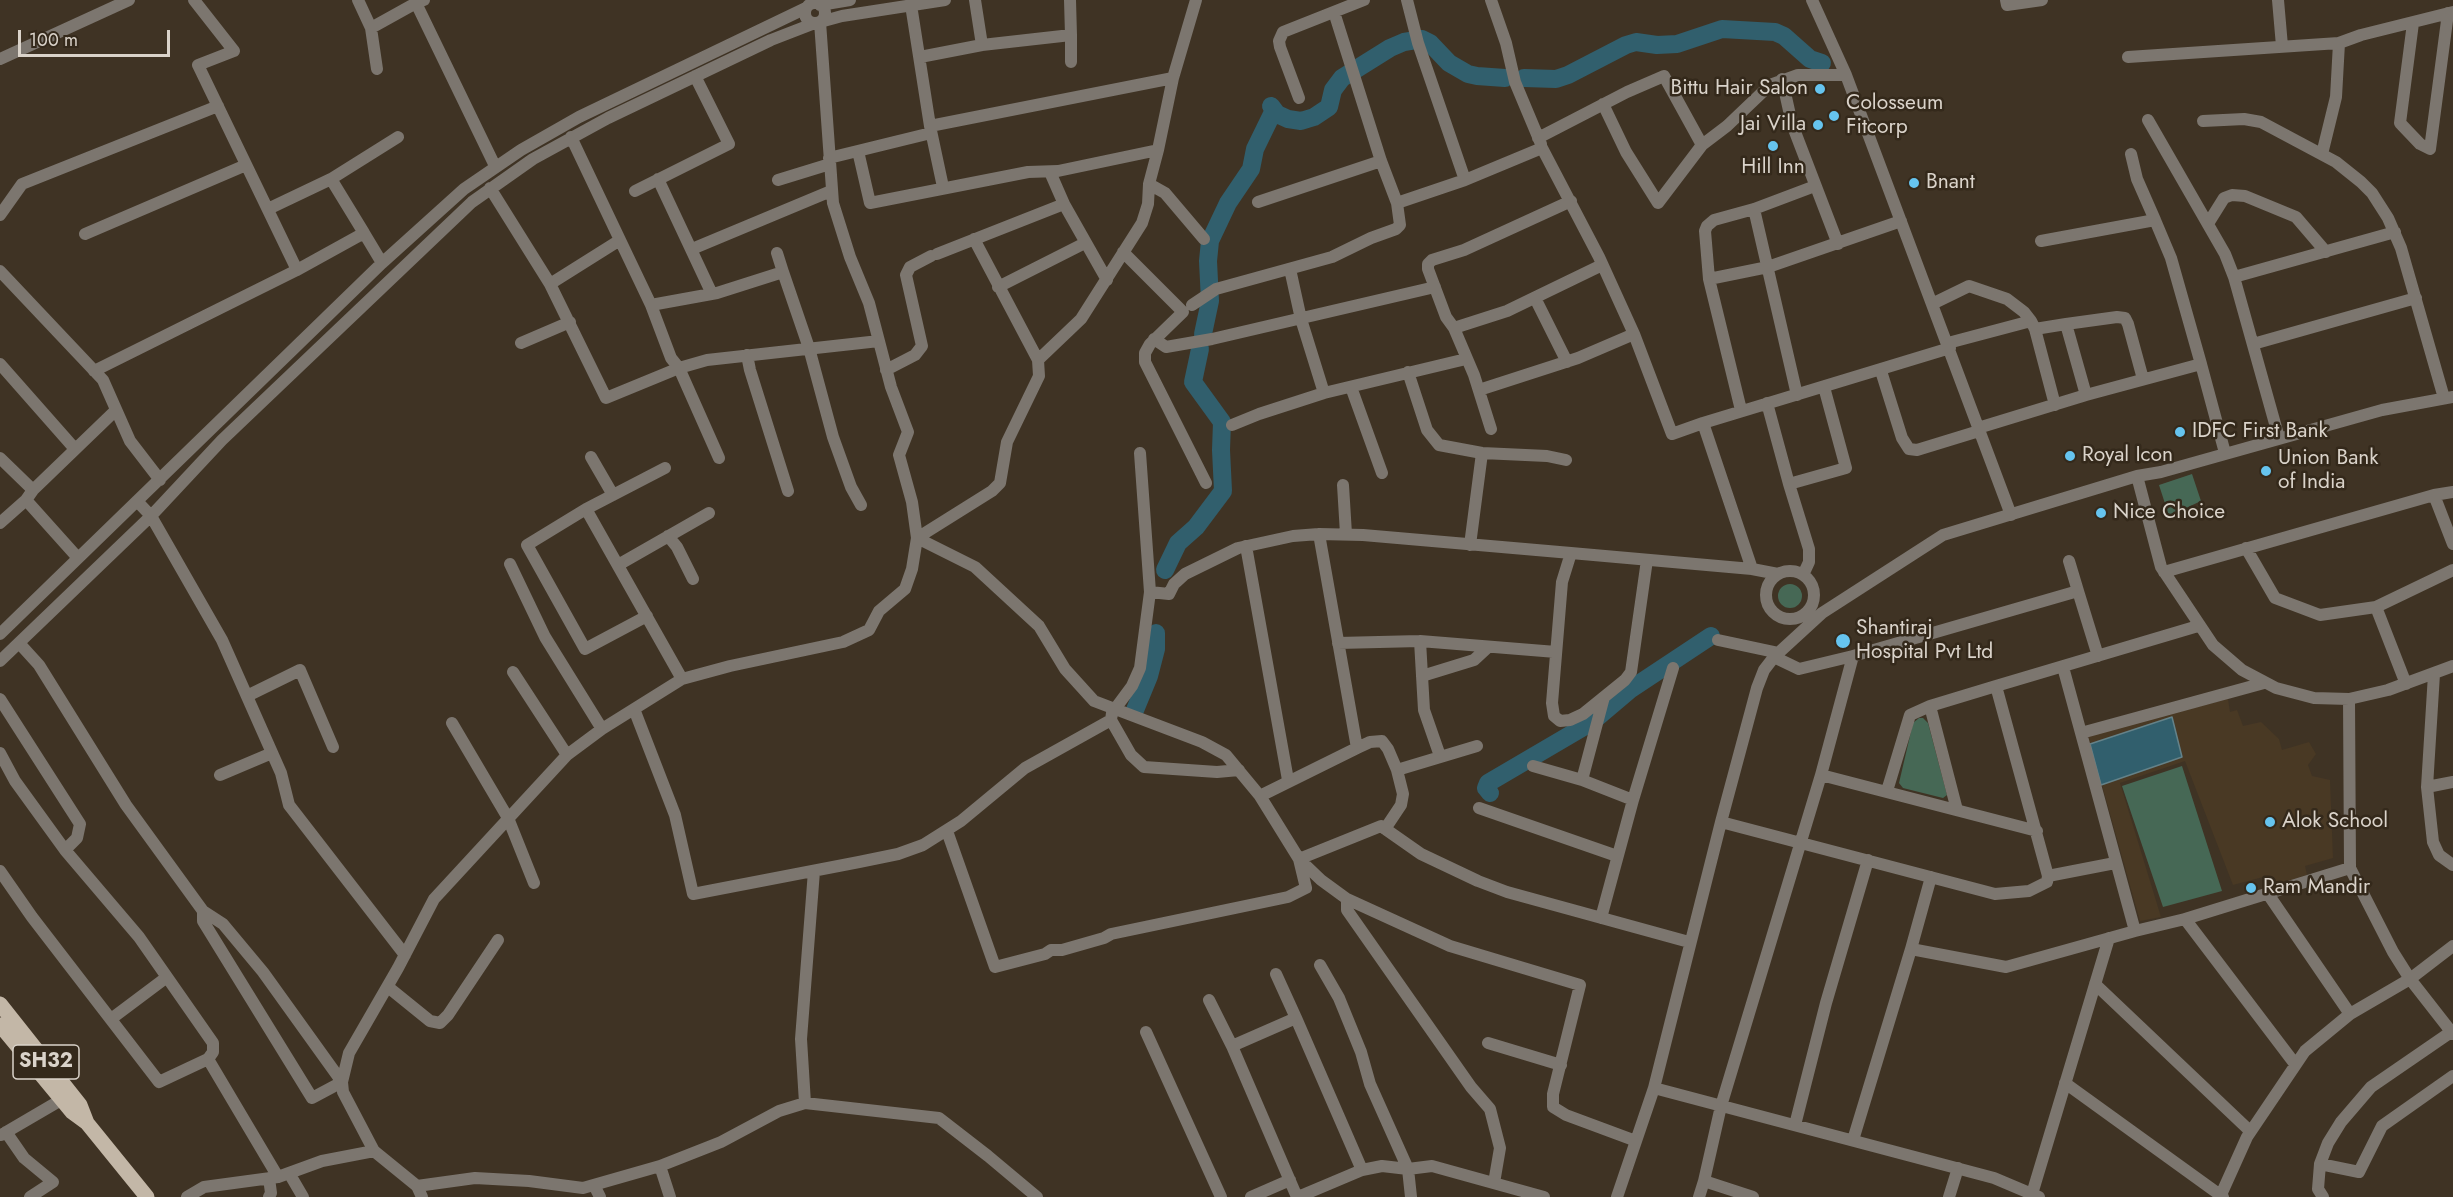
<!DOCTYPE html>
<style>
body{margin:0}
#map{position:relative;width:2453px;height:1197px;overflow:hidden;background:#3f3324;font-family:Jost,sans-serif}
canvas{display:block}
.scale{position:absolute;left:18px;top:30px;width:152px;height:27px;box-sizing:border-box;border:3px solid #dad3ca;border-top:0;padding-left:8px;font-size:18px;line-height:21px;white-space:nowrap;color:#dad3ca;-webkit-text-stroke:4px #34291b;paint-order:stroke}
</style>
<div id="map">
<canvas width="2453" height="1197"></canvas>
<div class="scale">100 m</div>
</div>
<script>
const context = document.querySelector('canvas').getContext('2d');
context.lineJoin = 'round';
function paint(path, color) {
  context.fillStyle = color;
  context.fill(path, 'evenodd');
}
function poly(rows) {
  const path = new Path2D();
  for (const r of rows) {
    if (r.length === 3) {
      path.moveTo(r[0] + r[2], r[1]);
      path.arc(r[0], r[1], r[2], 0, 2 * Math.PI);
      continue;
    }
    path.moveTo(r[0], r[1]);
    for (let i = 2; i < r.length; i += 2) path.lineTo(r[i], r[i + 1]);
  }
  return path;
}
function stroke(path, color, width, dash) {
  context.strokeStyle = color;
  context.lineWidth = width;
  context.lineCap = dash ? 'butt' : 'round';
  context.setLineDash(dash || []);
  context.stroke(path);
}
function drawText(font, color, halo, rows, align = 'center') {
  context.font = font + ' Jost,sans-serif';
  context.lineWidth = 5;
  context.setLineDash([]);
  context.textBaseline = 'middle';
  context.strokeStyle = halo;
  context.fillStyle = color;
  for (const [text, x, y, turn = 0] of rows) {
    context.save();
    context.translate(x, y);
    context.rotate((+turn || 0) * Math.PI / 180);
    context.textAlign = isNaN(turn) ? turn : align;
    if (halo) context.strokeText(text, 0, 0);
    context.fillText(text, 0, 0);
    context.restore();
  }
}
paint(poly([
 [2228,699,2230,712,2237,710,2243,726,2261,722,2279,739,2282,750,2309,742,2316,754,2308,765,2312,776,2330,780,2333,858,2305,866,2307,875,2271,886,2267,876,2233,885,2185,761,2120,783,2161,917,2140,921,2088,735]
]), '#493924');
paint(poly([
 [2192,474,2201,501,2169,516,2159,485],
 [1790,596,12],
 [1919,718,1923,718,1928,723,1947,795,1943,798,1903,788,1899,783,1913,723],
 [2182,766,2222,891,2163,907,2122,786]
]), '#466855');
const water = poly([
 [2172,717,2182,757,2101,785,2090,744,2172,717]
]);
paint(water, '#315f6d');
stroke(water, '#648289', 1.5);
stroke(poly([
 [1524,78,1556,79,1568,75,1626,45,1636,42,1657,45,1677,44,1722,29,1775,32,1784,36,1810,59,1822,63],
 [1271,106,1277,114,1288,119,1301,121,1314,117,1329,107,1333,90,1342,78,1390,48,1404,42,1422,39,1430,43,1449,63,1468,74,1477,76,1505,78],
 [1203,334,1210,301,1208,261,1210,241,1228,203,1251,169,1255,149,1274,110],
 [1165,570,1178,543,1196,527,1223,491,1221,450,1222,422,1193,382,1200,349],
 [1135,710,1149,676,1156,649,1156,633],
 [1490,793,1486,788,1488,783,1592,722,1631,689,1711,636]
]), '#315f6d', 18);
stroke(poly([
 [194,0,234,51,198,65,297,270,364,233,382,263],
 [358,0,371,28,377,69],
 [424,0,416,3,495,166],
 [975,0,982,45],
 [1407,0,1418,43,1465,180,1542,148,1599,257,1634,334,1672,434,1703,423,1752,569],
 [1491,0,1506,43,1515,82,1541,144],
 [1812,0,1846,75,2011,515],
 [2006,0,2007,5,2042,0],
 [2278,0,2282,46],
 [815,13,10],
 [820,5,850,0],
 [911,5,930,126,943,187],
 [2413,23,2400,123,2420,144,2430,149,2448,13],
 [371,28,416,3,415,0],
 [920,57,982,45,1071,35,1070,0],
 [2128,57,2339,43,2361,35,2453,12],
 [0,59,129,0],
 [1071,62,1071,35],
 [1782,79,1792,124,1838,244],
 [1299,98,1280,47,1279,41,1283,32,1364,0],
 [1603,104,1626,152,1658,203,1702,145,1727,126,1770,85,1798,75,1846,75],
 [2148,120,2225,254,2234,277,2279,438],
 [2203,121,2244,119,2261,122,2336,162,2361,182,2372,193,2388,218,2401,248,2444,398],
 [930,126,1173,78],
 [571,137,620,240],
 [1538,138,1627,92,1664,76,1702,145],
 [1158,150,1173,78,1196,0],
 [858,151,870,203,1028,172,1058,171,1158,150,1149,184,1148,204,1142,223,1081,319,1038,360],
 [2131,154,2137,179,2155,220],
 [2322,154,2336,97,2339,43],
 [829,158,931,133],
 [1050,172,1064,204,1107,280],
 [331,179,364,233],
 [658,179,712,294],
 [778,180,830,164],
 [1149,184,1165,193,1204,239],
 [490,188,550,284,606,398,679,368,707,360,879,341],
 [635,191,729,144,695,76],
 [1258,202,1381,161],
 [1397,203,1465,180],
 [268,209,331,179,398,137],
 [1754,209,1797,395],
 [0,215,22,184,218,106],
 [2209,222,2224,198,2232,195,2245,196,2296,217,2326,252],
 [85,234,246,165],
 [2041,241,2155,220,2171,258,2201,364],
 [692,249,831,191],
 [1123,252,1183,312,1150,344,1145,353,1145,362,1206,483],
 [777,253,783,272],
 [937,254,1064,204],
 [1290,269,1301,319,1324,393],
 [0,271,103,380,130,441,160,480],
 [2234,277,2395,232],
 [1709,279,1768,267,1901,221],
 [550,284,620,240,651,305,671,358,679,368,719,458],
 [998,287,1085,243],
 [1535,298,1567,362],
 [1932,304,1969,286,2007,299,2024,312,2031,321],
 [651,305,717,293,783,272,809,348,833,437,851,487,861,505],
 [1192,305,1216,289,1332,257,1371,238,1396,229,1400,225,1397,203,1381,161,1334,12],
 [2066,324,2117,317,2125,318,2128,324,2143,379],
 [1454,328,1507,311,1602,265],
 [2035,329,2055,405],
 [1154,339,1166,347,1212,339,1435,287],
 [521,343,570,322],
 [1948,343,2031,321,2035,329,2066,324,2086,395,1978,428],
 [2253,344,2416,298],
 [747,355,750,370,788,491],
 [0,364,75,449],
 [886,370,915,355,922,346,906,275,910,267,931,256],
 [94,371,297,270],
 [1881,371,1902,438,1909,449,1917,450,1979,431],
 [1408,372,1427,430,1439,445,1482,453,1547,456,1566,460],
 [1351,387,1382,473],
 [1479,390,1578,358,1634,334],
 [2086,395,2201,364,2225,453],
 [1767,403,1789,484,1846,468,1824,387],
 [1741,410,1709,279,1705,231,1707,226,1714,220,1754,209,1815,186],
 [1703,423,1950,348],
 [1232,425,1259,414,1324,393,1466,359],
 [1491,429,1474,375,1454,328,1446,317,1428,269,1428,264,1432,260,1464,250,1571,201],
 [1140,453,1150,592,1140,668,1132,686,1112,713,1111,720,1131,755,1144,767,1217,772,1239,770],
 [591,457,613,495],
 [0,458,33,490,26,500,78,558],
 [2137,476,2161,567,2213,645,2242,670,2276,688,2314,698,2349,699,2350,868,2393,952,2410,979,2453,1034],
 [1789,484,1809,549,1809,562,1803,575],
 [1343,485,1346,534],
 [33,490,116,410],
 [2434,495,2453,544],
 [137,501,151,516,222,640,281,773,289,805,405,955],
 [586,509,682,679],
 [0,523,26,500],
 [668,536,677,547,693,579],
 [917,538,975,567,1039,626,1065,669,1094,701,1202,742,1226,755,1260,796,1299,859,1381,826,1421,854,1478,881,1507,892,1689,942],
 [917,538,992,491,1000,483,1007,442,1039,376,1038,360,974,239],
 [1470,545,1482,453],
 [1246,546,1288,780],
 [2246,548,2275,598,2320,615,2376,607],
 [1571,553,1562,582,1552,703,1554,716,1560,721,1570,720,1583,714,1625,680,1631,672,1647,560],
 [2069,561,2078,591],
 [510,564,545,637,602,729],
 [618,565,709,513],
 [1790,595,24],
 [2164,572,2434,495,2453,492],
 [1150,592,1169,594,1174,584,1185,574,1238,548,1293,536,1319,534],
 [647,616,585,649,527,545,586,509,665,468],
 [0,634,382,263,464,189,521,150,579,117,806,8],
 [1718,640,1779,653],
 [1420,641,1424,710,1440,756],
 [19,643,39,665,126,805,203,911,223,924,263,972,342,1082,312,1098,203,921,203,911],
 [1338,643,1420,641,1556,652],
 [1774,657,1799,669,1853,656],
 [0,661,151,516,222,440,472,202,533,159,608,118,771,40,815,23],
 [513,672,567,755],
 [2434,674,2427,787,2433,842,2439,855,2453,865],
 [1422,676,1474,660,1487,648],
 [2406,684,2376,607,2453,570],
 [247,696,300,670,333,747],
 [0,699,80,824,77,838,65,850],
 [2349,699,2388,690,2453,666],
 [1930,706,1957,810],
 [634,709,675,815,693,894,859,862,898,854,923,845,961,821,1025,768,1111,720],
 [452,723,508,818,534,883],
 [2081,733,2264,683],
 [1357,748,1319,534,1363,535,1571,553,1752,569,1778,574],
 [0,753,15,781,65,850,139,937,213,1043,213,1052,208,1059,278,1177],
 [1533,766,1582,780,1633,800],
 [1397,770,1477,746],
 [220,775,272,753],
 [1582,780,1604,697],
 [2427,787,2453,782],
 [1887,791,1910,715,1930,706,1996,686],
 [1260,796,1357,748,1370,742,1382,741,1388,749,1397,770,1403,794,1401,805,1385,829],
 [1479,808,1617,856],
 [1721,822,1995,894,2029,891,2047,882,2048,876,1996,686,2198,626],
 [947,831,995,967,1045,954,1051,950,1062,950,1104,938,1111,934,1288,897,1306,888,1299,859,1321,880,1347,899,1450,946,1580,985,1553,1094,1553,1107,1566,1115,1636,1141],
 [2037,831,1821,775,1853,656,2078,591,2098,656],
 [0,871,32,917,159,1082,208,1059],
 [2048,876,2115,863],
 [2268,894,2350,1014],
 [1347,899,1347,910,1471,1087,1490,1109,1500,1148,1494,1183],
 [1601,918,1633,800,1673,668],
 [2135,931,2185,919],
 [1911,949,1931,877],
 [1276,974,1296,1018],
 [2095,984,2250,1131],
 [388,987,430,1021,440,1023,448,1015,498,940],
 [1209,1000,1232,1046],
 [111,1019,167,977],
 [1146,1032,1221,1197],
 [1488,1043,1561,1065],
 [2295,1064,2185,919,2350,868],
 [2065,1083,2223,1197],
 [805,1103,801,1039,814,871],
 [1795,1125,1826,1003,1868,860],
 [6,1132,24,1158,53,1182,30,1197],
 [1,1135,61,1100],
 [1853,1140,1911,949,2006,967,2135,931,2063,667],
 [374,1151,343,1092,342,1082,349,1053,398,968,434,899,567,755,602,729,682,679,730,666,843,642,869,630,879,611,905,589,912,569,917,538,912,502,899,455,908,432,891,387,869,303,850,257,833,203,820,22,842,16,945,0],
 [2320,1164,2359,1172,2382,1126,2453,1076],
 [660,1166,670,1197],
 [289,1173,303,1197],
 [269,1178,271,1193,269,1197],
 [594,1185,600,1197],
 [417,1186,422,1197],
 [2032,1194,2109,938],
 [187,1197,204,1187,278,1177,322,1161,374,1151,417,1186,475,1178,529,1181,583,1188,660,1166,721,1142,779,1111,805,1103,939,1118,988,1156,1037,1197],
 [1251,1197,1290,1180],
 [1297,1197,1232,1046,1296,1018,1362,1170,1382,1166,1408,1169,1370,1084,1361,1052,1339,998,1320,965],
 [1298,1197,1362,1170],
 [1411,1197,1408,1169,1432,1166,1544,1197],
 [1617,1197,1654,1088],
 [1699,1197,1704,1181],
 [1753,1197,1704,1181,1721,1106,1821,775],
 [1949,1197,1958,1168],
 [2039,1197,1994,1178,1654,1088,1721,822,1757,688,1764,670,1774,657,1822,613,1943,535,2137,476,2161,472,2382,410,2453,397],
 [2220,1197,2247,1137,2305,1051,2350,1014,2410,979,2453,946],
 [2323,1197,2318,1189,2320,1164,2328,1143,2341,1122,2371,1087,2451,1032]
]), '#7c766f', 12);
stroke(poly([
 [0,1004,80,1105,87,1123],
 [0,1025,72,1112,87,1123,147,1197]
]), '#c3b7a7', 15);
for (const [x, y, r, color] of [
 [1820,89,6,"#66c4ef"],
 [1834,116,6,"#66c4ef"],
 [1818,125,6,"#66c4ef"],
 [1773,146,6,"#66c4ef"],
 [1914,183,6,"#66c4ef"],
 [2180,432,6,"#66c4ef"],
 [2070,456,6,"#66c4ef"],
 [2266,471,6,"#66c4ef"],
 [2101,513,6,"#66c4ef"],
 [1843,641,8,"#66c4ef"],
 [2270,822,6,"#66c4ef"],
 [2251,888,6,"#66c4ef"]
]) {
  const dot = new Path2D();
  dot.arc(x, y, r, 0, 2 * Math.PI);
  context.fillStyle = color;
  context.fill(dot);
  stroke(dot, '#34291b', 2);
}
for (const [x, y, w] of [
 [46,1062,66]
]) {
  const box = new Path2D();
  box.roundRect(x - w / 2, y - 17, w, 34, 4.5);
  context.fillStyle = '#34291b';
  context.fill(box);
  stroke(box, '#dad3ca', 1.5);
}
drawText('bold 20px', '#dad3ca', null, [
 ["SH32",46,1062]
]);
drawText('21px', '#dad3ca', '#34291b', [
 ["Bittu Hair Salon",1808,89,"right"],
 ["Colosseum",1846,104],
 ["Fitcorp",1846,128],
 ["Jai Villa",1806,125,"right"],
 ["Hill Inn",1773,168,"center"],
 ["Bnant",1926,183],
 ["IDFC First Bank",2192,432],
 ["Royal Icon",2082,456],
 ["Union Bank",2278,459],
 ["of India",2278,483],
 ["Nice Choice",2113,513],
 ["Shantiraj",1856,629],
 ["Hospital Pvt Ltd",1856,653],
 ["Alok School",2282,822],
 ["Ram Mandir",2263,888]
], 'left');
</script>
